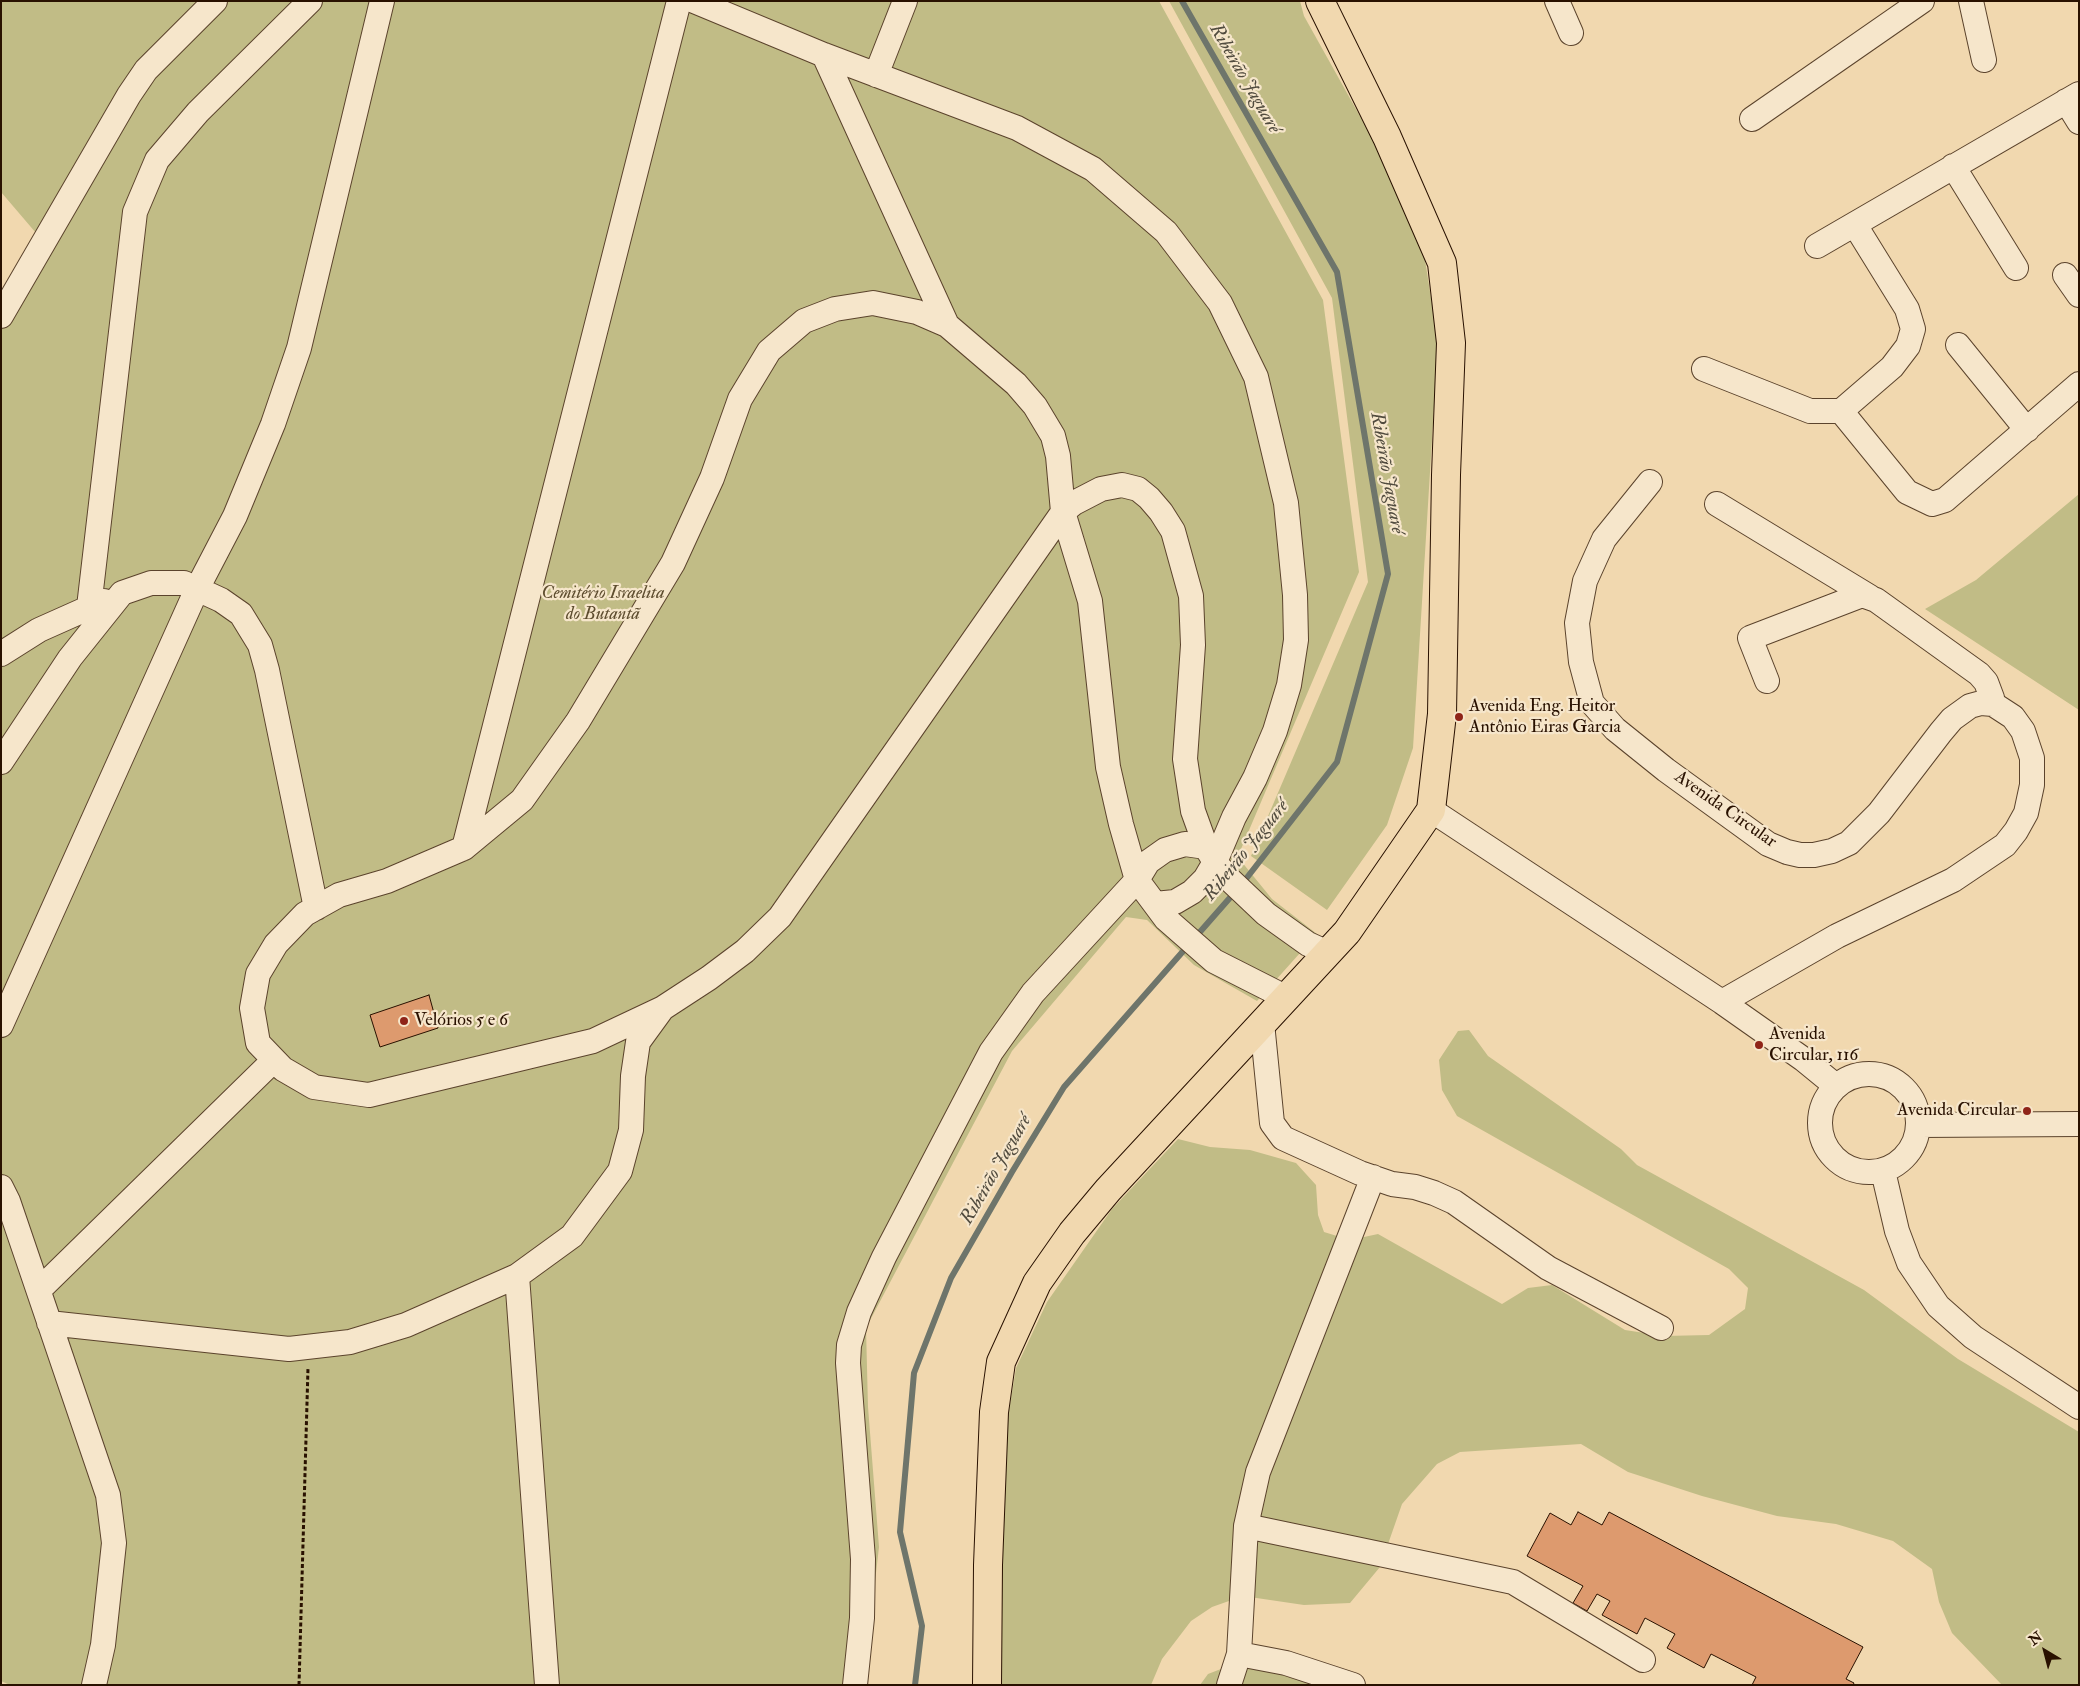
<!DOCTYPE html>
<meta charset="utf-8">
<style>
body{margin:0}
#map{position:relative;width:2080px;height:1686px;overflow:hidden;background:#f1d8af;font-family:"IM FELL Double Pica",serif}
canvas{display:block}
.frame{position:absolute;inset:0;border:2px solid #291100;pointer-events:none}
.north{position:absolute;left:2020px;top:1626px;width:50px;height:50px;-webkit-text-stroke:4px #f6e6cb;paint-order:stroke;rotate:323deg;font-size:14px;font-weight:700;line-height:20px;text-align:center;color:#291100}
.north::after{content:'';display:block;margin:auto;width:18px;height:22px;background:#291100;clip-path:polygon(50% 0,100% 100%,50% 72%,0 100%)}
</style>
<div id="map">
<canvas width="2080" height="1686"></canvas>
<div class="frame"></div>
<div class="north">N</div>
</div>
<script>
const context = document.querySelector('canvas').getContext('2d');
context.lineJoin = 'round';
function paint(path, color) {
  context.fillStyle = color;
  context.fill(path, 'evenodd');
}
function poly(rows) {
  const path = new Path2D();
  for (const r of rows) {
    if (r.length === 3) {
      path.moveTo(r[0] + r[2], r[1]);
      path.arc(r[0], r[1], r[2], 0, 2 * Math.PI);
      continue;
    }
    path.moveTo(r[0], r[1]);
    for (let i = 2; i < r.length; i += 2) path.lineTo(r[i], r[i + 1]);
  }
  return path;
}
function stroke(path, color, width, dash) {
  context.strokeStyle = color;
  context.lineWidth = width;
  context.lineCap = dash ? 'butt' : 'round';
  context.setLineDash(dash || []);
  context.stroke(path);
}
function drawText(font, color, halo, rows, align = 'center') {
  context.font = font + ' "IM FELL Double Pica",serif';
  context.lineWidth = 4.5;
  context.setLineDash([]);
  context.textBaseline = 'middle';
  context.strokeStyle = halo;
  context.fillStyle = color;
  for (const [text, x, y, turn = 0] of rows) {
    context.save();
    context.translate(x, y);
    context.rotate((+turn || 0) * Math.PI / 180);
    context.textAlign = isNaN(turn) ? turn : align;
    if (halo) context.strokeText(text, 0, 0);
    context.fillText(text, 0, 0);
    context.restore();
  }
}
paint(poly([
 [1,1,1159,1,1323,300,1359,572,1241,849,1241,861,1272,899,1317,934,1257,1001,1194,965,1147,920,1126,917,1012,1051,866,1328,868,1407,879,1547,863,1685,10,1685,1,1681,1,296,36,233,1,192],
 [1169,1,1300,1,1304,16,1419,222,1438,342,1413,748,1387,825,1327,910,1251,856,1368,582,1332,298],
 [2079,494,2079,710,1925,609,1976,580],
 [1469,1030,1488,1056,1621,1149,1637,1165,1864,1290,1958,1359,2079,1432,2079,1685,2002,1685,1952,1633,1939,1602,1932,1569,1893,1541,1836,1524,1777,1516,1702,1496,1628,1472,1581,1444,1460,1452,1437,1464,1402,1504,1380,1567,1350,1603,1304,1605,1243,1596,1212,1607,1191,1621,1162,1659,1151,1685,992,1685,1002,1452,1016,1368,1047,1302,1112,1209,1178,1139,1210,1147,1250,1150,1296,1163,1316,1185,1318,1215,1324,1232,1350,1240,1378,1234,1502,1304,1528,1288,1552,1285,1625,1330,1664,1336,1709,1335,1745,1309,1748,1288,1729,1269,1457,1116,1442,1090,1439,1060,1458,1031],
 [1239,1662,1325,1685,1200,1685,1208,1674]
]), '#c1bc86');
stroke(poly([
 [1182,1,1337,272,1388,574,1337,762,1242,884],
 [915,1685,922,1626,900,1532,914,1373,951,1278,1012,1172,1064,1087,1235,892]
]), '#6e756b', 6);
const building = poly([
 [429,995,438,1028,380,1047,370,1015,429,995],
 [1578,1512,1602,1525,1609,1512,1863,1647,1846,1679,1854,1683,1853,1685,1752,1685,1756,1677,1711,1654,1704,1668,1667,1648,1675,1634,1645,1618,1637,1634,1602,1615,1610,1601,1597,1594,1587,1611,1573,1603,1583,1586,1527,1556,1550,1513,1571,1525,1578,1512]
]);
paint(building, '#dd9a6e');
stroke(building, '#291100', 1);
const minor = poly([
 [694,1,824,55,1017,128,1093,169,1166,232,1220,303,1256,377,1286,503,1295,595,1296,640,1289,685,1275,731,1255,778,1234,817,1215,862,1205,879,1192,892,1175,902,1155,904],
 [1557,1,1571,33],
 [1971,1,1984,60],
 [824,55,947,325],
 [876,75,905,1],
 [2066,101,2079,122],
 [1752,119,1922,1],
 [1953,166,2016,268],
 [1817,246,2079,94],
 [2065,275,2079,295],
 [1,316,129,95,146,70,215,1],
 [1958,345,2027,430],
 [1704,369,1810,411,1841,411,1892,367,1908,346,1913,329,1907,309,1855,225],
 [1841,411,1907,492,1932,504,1945,500,2079,384],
 [1650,482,1604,539,1585,581,1577,623,1581,662,1592,703,1615,729,1666,770,1768,844,1787,852,1800,855,1814,855,1832,851,1849,843,1879,813,1941,732,1952,719,1970,706,1981,703,1993,704,2013,717,2023,731,2032,758,2032,785,2026,813,2016,831,2005,845,1953,880,1837,936,1722,1002],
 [1717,504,1870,597],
 [89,607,135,212,157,160,198,112,310,1],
 [1,654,39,630,104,601],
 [1767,681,1750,638,1862,595,1876,600,1979,674,1986,682,1992,698,1993,704],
 [1,762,70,658,122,593,151,583,184,583,221,600,241,614,260,645,267,670,316,908],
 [1431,810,1722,1002,1803,1059,1836,1086],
 [464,848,679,1],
 [1287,998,1214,961,1166,919,1137,880,1121,824,1108,767,1090,601,1063,512,1058,456,1053,436,1035,406,1016,384,947,325,917,312,873,303,835,309,804,321,769,351,740,399,712,478,673,563,578,721,522,800,464,848,387,881,339,895,305,914,276,944,258,974,252,1008,258,1043,283,1069,314,1087,369,1095,593,1041,663,1008,709,978,745,951,780,917,1063,512,1074,503,1101,489,1122,485,1138,489,1149,498,1161,512,1173,531,1191,596,1193,645,1185,759,1193,811,1206,847,1215,862,1229,879,1266,914,1308,944,1328,953],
 [1262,1023,1272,1123,1283,1138,1360,1173,1392,1184,1415,1187,1434,1193,1454,1202,1548,1268,1661,1328],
 [1,1025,197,589,235,516,273,424,299,348,382,1],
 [1869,1123,49],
 [1919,1125,2079,1124],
 [1883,1171,1897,1231,1909,1263,1938,1306,1973,1337,2079,1407],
 [1373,1177,1258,1472,1246,1526,1513,1582,1643,1660],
 [1,1187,8,1201,108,1495,114,1543,103,1645,94,1685],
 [517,1276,547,1685],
 [39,1290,274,1060],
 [49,1323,289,1349,350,1342,406,1325,517,1276,572,1236,620,1171,631,1130,633,1076,638,1042,662,1009],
 [1239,1654,1246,1526],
 [855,1685,862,1618,863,1559,848,1363,849,1345,859,1312,884,1257,991,1052,1033,993,1137,880,1148,862,1165,850,1185,844,1206,847],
 [1229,1685,1239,1654,1286,1663,1353,1685]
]);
const major = poly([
 [987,1685,988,1565,994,1412,1001,1362,1037,1283,1072,1233,1108,1190,1347,932,1431,810,1442,714,1446,475,1451,343,1442,263,1387,137,1320,1]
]);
stroke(minor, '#5b432c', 26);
stroke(major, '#291100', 30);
stroke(poly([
 [299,1685,308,1368]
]), '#291100', 3, [4, 2.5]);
stroke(minor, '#f6e6cb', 24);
stroke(major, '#f1d8af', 28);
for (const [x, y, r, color] of [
 [1459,717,5,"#8f2418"],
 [404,1021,5,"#8f2418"],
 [1759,1045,5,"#8f2418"],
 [2027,1111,5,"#8f2418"]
]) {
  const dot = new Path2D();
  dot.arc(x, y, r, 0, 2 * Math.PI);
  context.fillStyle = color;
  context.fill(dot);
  stroke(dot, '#f6e6cb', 2);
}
drawText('italic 18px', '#5e4d2f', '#f6e6cb', [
 ["Cemitério Israelita",603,594],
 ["do Butantã",603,615]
]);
drawText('18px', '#291100', '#f6e6cb', [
 ["Avenida Eng. Heitor",1469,707],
 ["Antônio Eiras Garcia",1469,728],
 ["Velórios 5 e 6",414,1021],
 ["Avenida",1769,1035],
 ["Circular, 116",1769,1056],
 ["Avenida Circular",2017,1111,"right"]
], 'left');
drawText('18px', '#291100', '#f6e6cb', [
 ["Avenida Circular",1725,810,35]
]);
drawText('italic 19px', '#514b3e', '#f6e6cb', [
 ["Ribeirão Jaguaré",1244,79,60],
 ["Ribeirão Jaguaré",1386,473,80],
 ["Ribeirão Jaguaré",1247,851,-51],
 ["Ribeirão Jaguaré",997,1170,-60]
]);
</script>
